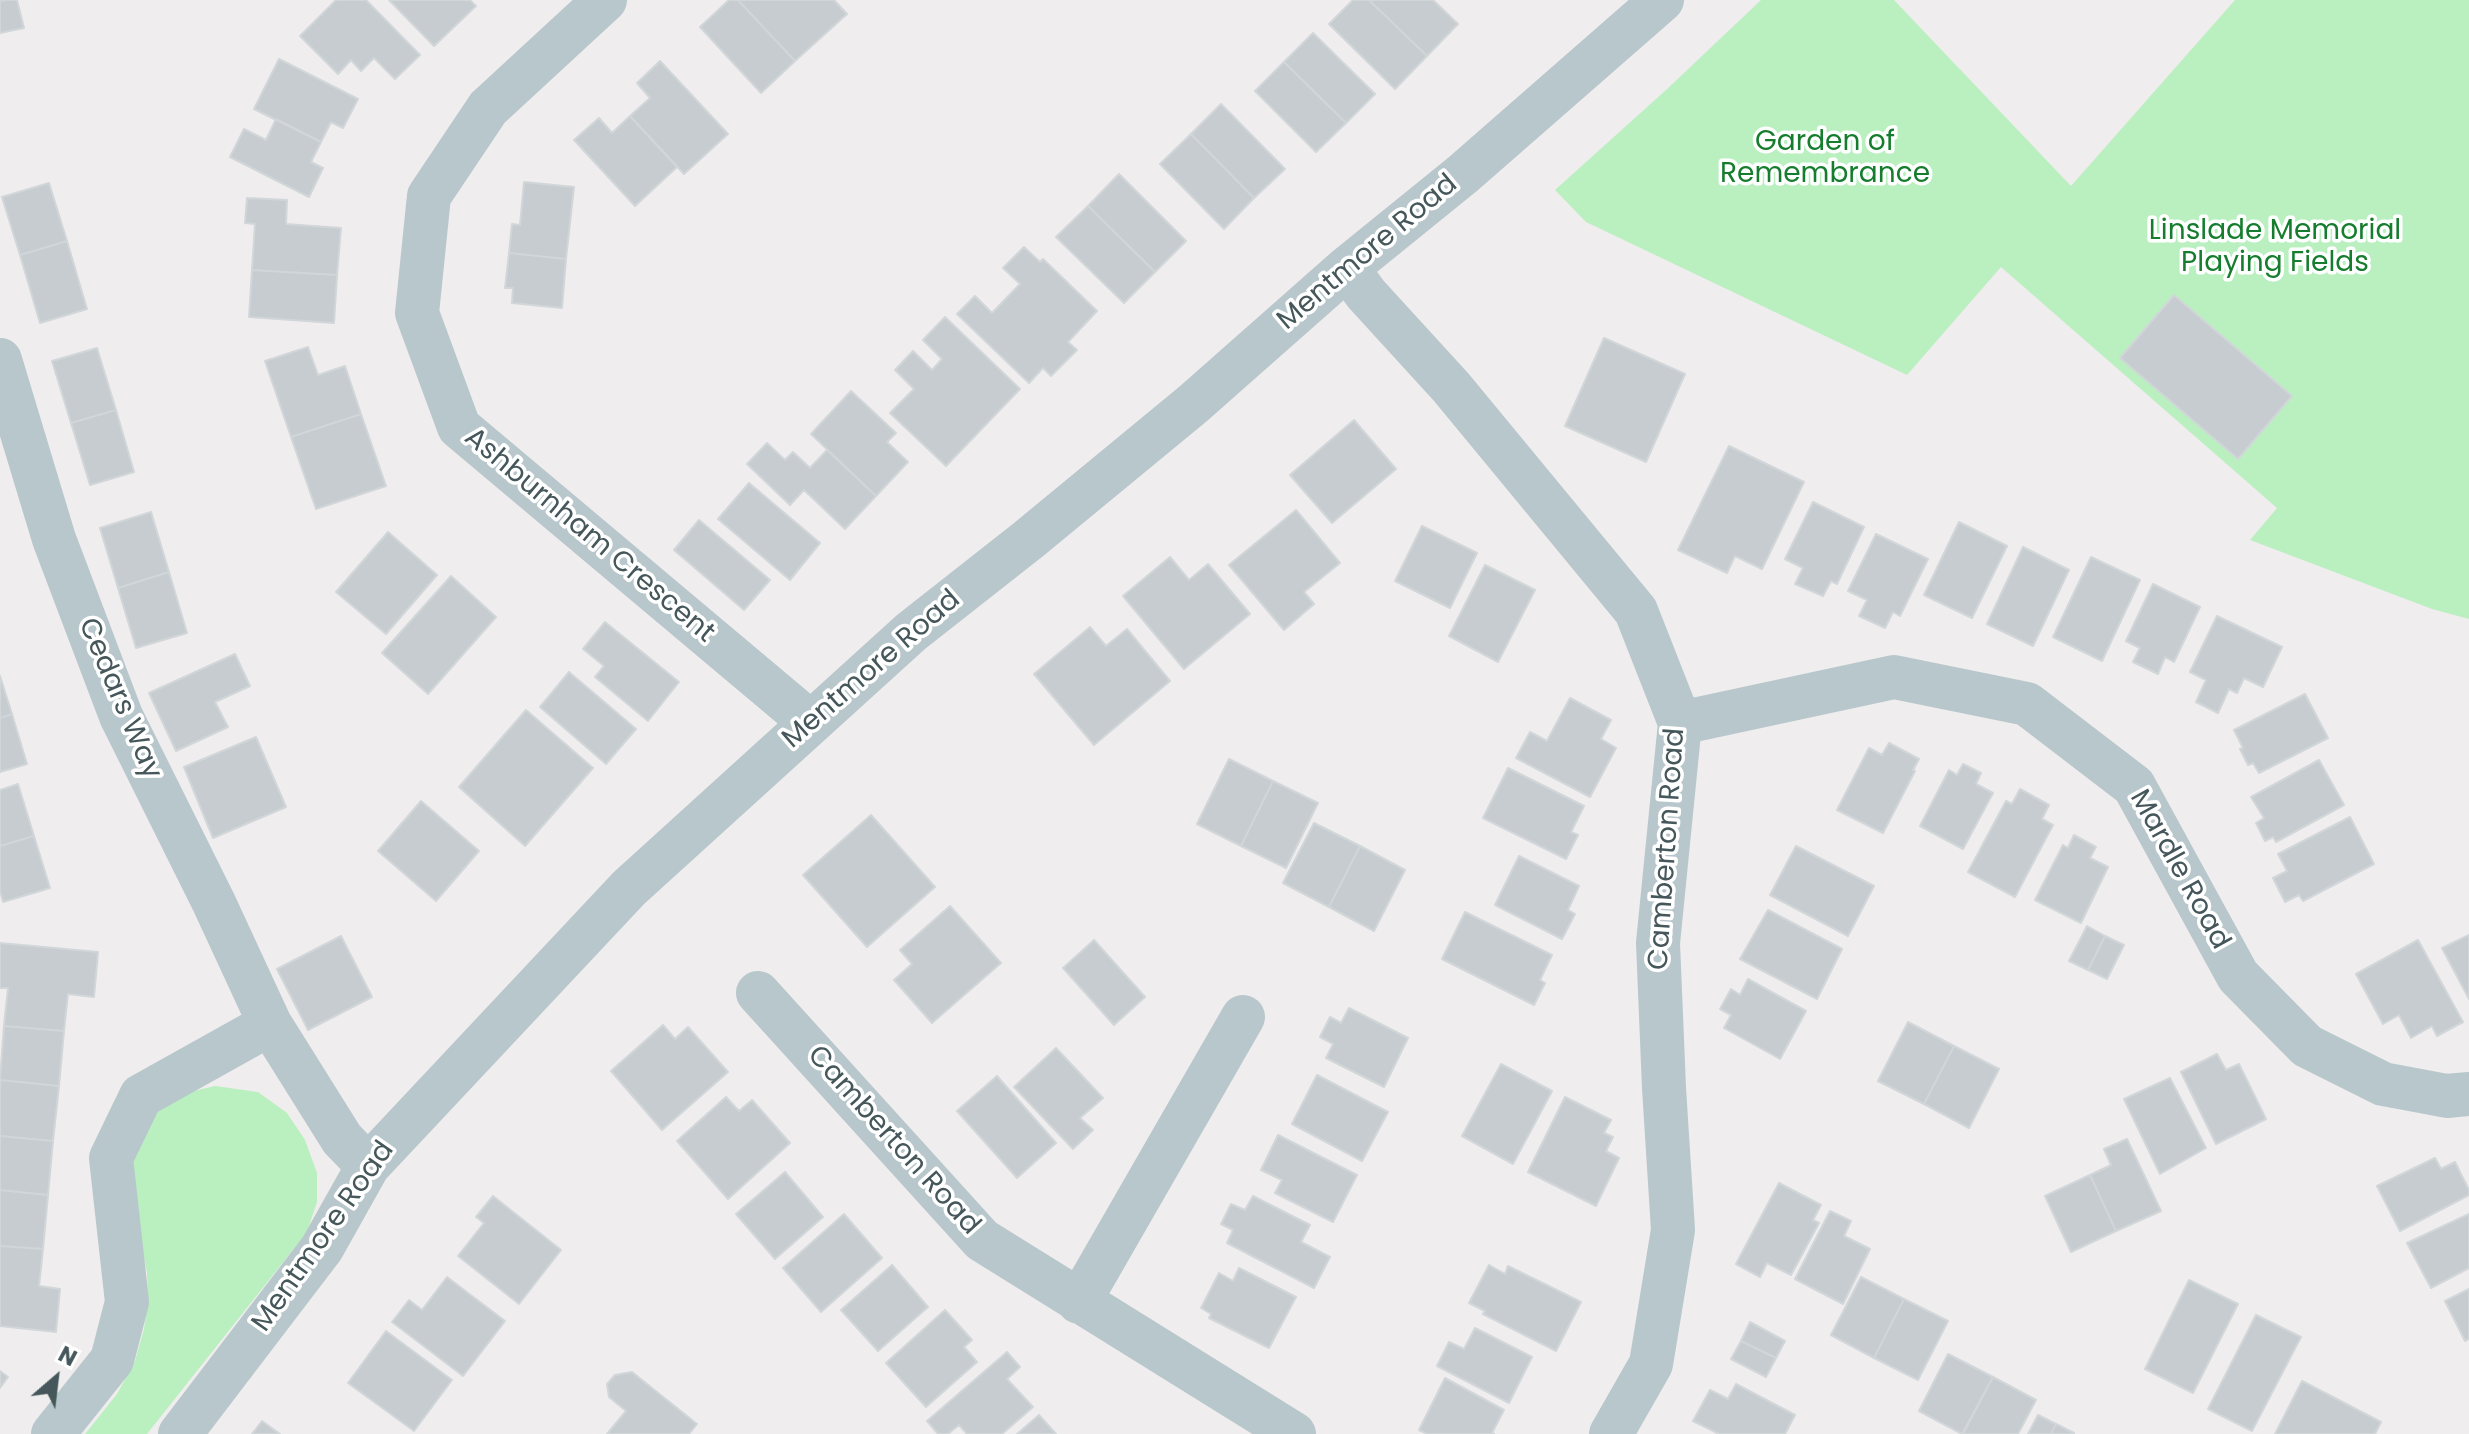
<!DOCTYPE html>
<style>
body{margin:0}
#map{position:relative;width:2469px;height:1434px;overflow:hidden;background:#f0edee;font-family:Poppins,sans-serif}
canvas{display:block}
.north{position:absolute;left:16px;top:1338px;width:80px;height:80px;-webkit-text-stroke:6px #fff;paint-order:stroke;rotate:28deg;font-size:22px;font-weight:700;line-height:32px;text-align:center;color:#45575b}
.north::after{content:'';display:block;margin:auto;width:28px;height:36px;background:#45575b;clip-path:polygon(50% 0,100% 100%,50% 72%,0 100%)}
</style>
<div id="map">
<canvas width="2469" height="1434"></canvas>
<div class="north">N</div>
</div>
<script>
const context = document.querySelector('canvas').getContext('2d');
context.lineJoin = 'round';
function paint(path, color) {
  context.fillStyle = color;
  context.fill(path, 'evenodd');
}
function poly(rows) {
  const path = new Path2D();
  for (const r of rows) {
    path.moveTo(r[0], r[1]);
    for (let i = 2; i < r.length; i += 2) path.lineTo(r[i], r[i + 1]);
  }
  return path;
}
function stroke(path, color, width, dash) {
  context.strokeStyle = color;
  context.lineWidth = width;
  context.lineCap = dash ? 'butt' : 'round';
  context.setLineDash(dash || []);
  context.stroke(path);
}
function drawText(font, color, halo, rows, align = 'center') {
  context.font = font + ' Poppins,sans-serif';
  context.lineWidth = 7;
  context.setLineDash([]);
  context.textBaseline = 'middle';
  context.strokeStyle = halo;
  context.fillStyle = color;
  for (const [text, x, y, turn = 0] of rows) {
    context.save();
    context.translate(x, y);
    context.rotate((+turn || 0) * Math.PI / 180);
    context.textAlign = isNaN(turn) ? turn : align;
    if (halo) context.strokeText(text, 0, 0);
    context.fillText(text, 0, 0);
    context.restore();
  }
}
paint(poly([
 [1761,0,1894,0,2071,186,2235,0,2469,0,2469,619,2432,609,2250,540,2277,508,2001,267,1907,375,1586,222,1555,190,1666,90],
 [215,1086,258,1092,287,1113,305,1140,317,1173,317,1202,307,1232,147,1434,85,1434,117,1394,135,1361,144,1329,148,1300,147,1273,128,1176,143,1117,173,1096]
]), '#baefc0');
const building = poly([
 [6,0,17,0,24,28,0,33,0,1,6,0],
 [336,0,366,0,420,55,395,79,374,58,361,71,351,60,338,74,300,36,336,0],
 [389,0,470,0,476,6,434,46,389,0],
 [729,0,738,0,795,61,761,93,700,27,729,0],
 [738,0,834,0,847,14,795,61,738,0],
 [1353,0,1369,0,1427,56,1395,89,1329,24,1353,0],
 [1369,0,1433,0,1458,24,1427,56,1369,0],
 [1313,33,1375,94,1346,123,1284,62,1313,33],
 [279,59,358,99,343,128,331,122,321,142,254,109,279,59],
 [660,61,728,134,684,174,630,116,650,98,637,83,660,61],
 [1284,62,1346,123,1316,152,1255,91,1284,62],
 [1221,104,1285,169,1254,198,1191,134,1221,104],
 [630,116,677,167,635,206,574,140,599,118,612,133,630,116],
 [276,119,321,142,311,162,323,168,309,197,230,157,244,129,266,140,276,119],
 [1191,134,1254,198,1224,229,1160,164,1191,134],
 [1119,174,1186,241,1155,272,1088,206,1119,174],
 [524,182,574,187,566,259,509,253,512,224,520,225,524,182],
 [49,183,67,241,20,255,2,197,49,183],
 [247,198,287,200,286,224,341,228,337,275,252,270,255,224,245,223,247,198],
 [1088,206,1155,272,1124,303,1056,237,1088,206],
 [67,241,87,309,40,323,20,255,67,241],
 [1024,247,1040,262,1043,259,1097,311,1068,342,1077,350,1051,376,1043,368,1029,383,957,314,975,296,992,313,1020,284,1003,268,1024,247],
 [509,253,566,259,562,308,512,303,513,288,505,288,509,253],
 [252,270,337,275,334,323,249,317,252,270],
 [2174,295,2292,396,2238,459,2120,358,2174,295],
 [945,317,1020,389,946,466,890,413,914,389,895,370,913,351,932,370,942,359,923,340,945,317],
 [1604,338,1685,374,1646,462,1565,426,1604,338],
 [308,347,318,375,345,366,361,414,291,437,265,361,308,347],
 [97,348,116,410,71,423,52,361,97,348],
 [851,391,896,433,887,442,908,462,876,496,811,434,851,391],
 [116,410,134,472,90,485,71,423,116,410],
 [361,414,386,486,316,509,291,437,361,414],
 [1354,420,1396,469,1332,523,1290,475,1354,420],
 [767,443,785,460,793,452,810,468,827,450,876,496,845,529,804,490,790,505,747,464,767,443],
 [1729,446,1804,482,1762,569,1735,556,1727,573,1678,550,1729,446],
 [749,483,820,543,790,580,718,519,749,483],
 [1813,502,1864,527,1837,584,1831,581,1823,596,1795,584,1803,568,1785,559,1813,502],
 [1296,510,1340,563,1304,592,1314,604,1284,630,1229,565,1296,510],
 [151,512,169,572,118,588,100,528,151,512],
 [699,520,770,580,744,610,674,550,699,520],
 [1959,522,2007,546,1972,618,1924,595,1959,522],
 [1422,526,1477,553,1450,608,1395,581,1422,526],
 [388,532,437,575,386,634,336,592,388,532],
 [1876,534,1928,559,1900,616,1893,612,1885,628,1859,616,1867,600,1848,591,1876,534],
 [2023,547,2069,570,2033,646,1987,624,2023,547],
 [1170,557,1189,580,1208,564,1250,614,1184,669,1123,596,1170,557],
 [2091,557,2140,580,2102,661,2053,637,2091,557],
 [1485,565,1535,590,1498,662,1449,636,1485,565],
 [169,572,187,633,136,648,118,588,169,572],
 [451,576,496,617,428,694,382,653,451,576],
 [2153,584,2200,607,2174,662,2165,657,2158,674,2133,662,2140,648,2126,641,2153,584],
 [2217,616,2282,647,2263,687,2244,678,2237,693,2229,689,2218,713,2196,702,2206,680,2190,672,2217,616],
 [605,622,679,682,648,721,595,677,604,666,583,649,605,622],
 [1090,627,1106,646,1127,629,1170,681,1094,745,1034,674,1090,627],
 [235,654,250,686,215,702,228,727,176,751,149,693,235,654],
 [569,672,636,729,606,764,540,707,569,672],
 [0,676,12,714,0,718,0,676],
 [2305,694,2328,738,2259,773,2253,763,2248,765,2240,749,2243,748,2234,730,2305,694],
 [1570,698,1611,720,1601,739,1616,748,1590,797,1516,758,1530,732,1547,741,1570,698],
 [526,710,593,768,525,846,459,787,526,710],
 [12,714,27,764,0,772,0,718,12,714],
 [256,737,286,807,213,838,184,767,256,737],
 [1889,743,1919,759,1913,770,1915,771,1883,833,1837,810,1869,748,1882,755,1889,743],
 [1229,759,1273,781,1241,846,1197,824,1229,759],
 [2319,760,2344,805,2276,842,2273,837,2265,841,2256,823,2264,818,2251,797,2319,760],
 [1963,764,1981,773,1976,784,1993,793,1963,849,1920,826,1949,770,1957,775,1963,764],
 [1508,768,1584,806,1571,832,1578,835,1566,859,1483,818,1508,768],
 [1273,781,1318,803,1286,868,1241,846,1273,781],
 [18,784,34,836,0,846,0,790,18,784],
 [2020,789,2049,805,2042,819,2053,825,2015,897,1968,872,2006,801,2012,804,2020,789],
 [421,801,479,851,436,901,378,851,421,801],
 [871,815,935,887,867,947,803,875,871,815],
 [2350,817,2374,864,2303,901,2299,895,2285,902,2273,878,2287,871,2278,854,2350,817],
 [1314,823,1360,846,1329,907,1283,883,1314,823],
 [2074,835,2096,847,2090,858,2108,867,2081,923,2035,900,2063,845,2068,848,2074,835],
 [34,836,50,888,3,902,0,891,0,846,34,836],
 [1360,846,1405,870,1374,931,1329,907,1360,846],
 [1796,846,1874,886,1848,936,1770,895,1796,846],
 [1519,856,1579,886,1568,910,1575,914,1562,939,1495,905,1519,856],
 [950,906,1001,963,932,1023,894,980,912,964,900,950,950,906],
 [1768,910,1842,949,1817,999,1740,959,1768,910],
 [1465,912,1552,955,1540,980,1545,983,1534,1005,1442,959,1465,912],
 [2087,926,2105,936,2088,970,2069,961,2087,926],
 [2469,935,2469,999,2442,948,2469,935],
 [341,936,372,997,308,1030,277,969,341,936],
 [2105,936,2124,945,2107,979,2088,970,2105,936],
 [1094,940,1145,997,1114,1025,1063,968,1094,940],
 [2418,940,2463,1022,2437,1036,2432,1026,2411,1038,2399,1015,2383,1024,2356,974,2418,940],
 [0,943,98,952,94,997,68,994,64,1031,4,1026,8,988,0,988,0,943],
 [1748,979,1806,1011,1780,1059,1724,1028,1731,1015,1720,1009,1731,989,1740,995,1748,979],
 [1349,1008,1408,1038,1384,1087,1326,1058,1333,1044,1320,1037,1330,1017,1341,1023,1349,1008],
 [1908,1022,1954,1046,1924,1104,1878,1081,1908,1022],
 [663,1025,675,1039,688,1027,728,1072,662,1130,611,1071,663,1025],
 [4,1026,64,1031,59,1086,0,1080,4,1026],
 [1954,1046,1999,1069,1969,1128,1924,1104,1954,1046],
 [1056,1048,1103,1098,1080,1118,1093,1130,1073,1149,1014,1087,1056,1048],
 [2217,1054,2226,1070,2239,1064,2266,1119,2216,1144,2181,1072,2217,1054],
 [1501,1064,1552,1091,1513,1164,1462,1136,1501,1064],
 [1317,1075,1388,1112,1362,1161,1292,1124,1317,1075],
 [997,1076,1056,1143,1017,1178,957,1111,997,1076],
 [2170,1078,2206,1148,2160,1174,2124,1099,2170,1078],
 [0,1080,59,1086,53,1141,0,1136,0,1080],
 [726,1097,739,1111,752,1100,790,1143,728,1199,677,1141,726,1097],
 [1565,1097,1611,1120,1604,1133,1613,1137,1606,1151,1619,1158,1596,1206,1528,1172,1565,1097],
 [1278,1135,1357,1175,1333,1222,1275,1193,1282,1180,1261,1170,1278,1135],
 [0,1136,53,1141,48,1195,0,1190,0,1136],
 [2127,1139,2161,1211,2116,1231,2090,1175,2111,1165,2104,1149,2127,1139],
 [2435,1158,2441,1169,2455,1162,2469,1190,2469,1195,2400,1231,2377,1186,2435,1158],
 [785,1172,823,1217,775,1259,736,1214,785,1172],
 [2090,1175,2116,1231,2071,1252,2045,1196,2090,1175],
 [1779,1183,1821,1205,1813,1220,1819,1223,1791,1275,1767,1263,1760,1277,1736,1264,1779,1183],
 [0,1190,48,1195,43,1249,0,1246,0,1190],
 [493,1196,561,1250,519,1304,458,1256,484,1223,476,1217,493,1196],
 [1253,1196,1310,1225,1301,1242,1330,1257,1314,1288,1227,1243,1233,1230,1221,1224,1231,1204,1245,1210,1253,1196],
 [1830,1211,1851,1221,1844,1236,1870,1249,1843,1304,1795,1279,1830,1211],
 [844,1214,882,1258,821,1312,783,1268,844,1214],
 [2469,1214,2469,1268,2431,1288,2407,1243,2469,1214],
 [0,1246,43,1249,39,1286,60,1289,56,1332,0,1326,0,1246],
 [892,1265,928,1307,878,1351,841,1310,892,1265],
 [1489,1265,1505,1274,1508,1266,1581,1302,1556,1351,1483,1314,1485,1311,1469,1303,1489,1265],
 [1239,1268,1296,1297,1269,1348,1209,1318,1211,1314,1201,1308,1219,1273,1233,1281,1239,1268],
 [447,1277,505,1321,463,1376,392,1322,409,1300,422,1310,447,1277],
 [1861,1277,1904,1299,1874,1358,1831,1335,1861,1277],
 [2189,1280,2238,1304,2193,1393,2145,1369,2189,1280],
 [2469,1289,2469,1339,2465,1341,2445,1301,2469,1289],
 [1904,1299,1948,1321,1918,1380,1874,1358,1904,1299],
 [945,1310,972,1340,964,1347,977,1362,926,1407,886,1363,945,1310],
 [2256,1315,2301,1337,2252,1431,2208,1409,2256,1315],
 [1750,1322,1785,1341,1776,1358,1741,1341,1750,1322],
 [1475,1328,1532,1357,1509,1403,1437,1366,1449,1342,1464,1349,1475,1328],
 [386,1331,452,1380,414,1431,348,1383,386,1331],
 [1741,1341,1776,1358,1766,1377,1731,1359,1741,1341],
 [1007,1352,1020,1367,1007,1379,1033,1407,1002,1434,967,1434,959,1425,948,1434,938,1434,927,1421,1007,1352],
 [1948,1354,1993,1377,1962,1434,1919,1411,1948,1354],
 [0,1371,8,1377,0,1388,0,1371],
 [632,1372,697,1424,689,1434,607,1434,626,1411,609,1397,607,1384,615,1375,632,1372],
 [1993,1377,2036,1400,2018,1434,1963,1434,1993,1377],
 [1445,1378,1504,1410,1492,1433,1494,1434,1427,1434,1419,1430,1445,1378],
 [2302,1381,2381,1422,2375,1434,2275,1434,2302,1381],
 [1736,1384,1795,1415,1785,1434,1719,1434,1693,1421,1710,1390,1728,1399,1736,1384],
 [1039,1415,1056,1434,1017,1434,1039,1415],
 [2038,1415,2056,1424,2051,1434,2028,1434,2038,1415],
 [262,1421,280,1434,252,1434,262,1421],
 [2056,1424,2074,1433,2073,1434,2051,1434,2056,1424]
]);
paint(building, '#c7ccd0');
stroke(building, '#d1d6d9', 2);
stroke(poly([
 [605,0,488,108,429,196,417,313,459,427,810,722],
 [1347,268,1366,294,1451,387,1636,611,1680,723,1658,943,1664,1088,1673,1230,1651,1364,1611,1434],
 [0,360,54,539,121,716,214,903,270,1024,342,1139,368,1166],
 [1680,723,1894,677,2027,704,2134,786,2238,976,2307,1046,2383,1084,2447,1096,2469,1094],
 [758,993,982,1240,1294,1434],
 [1079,1302,1243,1017],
 [53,1434,112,1360,127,1302,111,1158,141,1096,270,1024],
 [180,1434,322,1248,368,1166,629,888,911,632,1028,540,1193,404,1347,268,1463,174,1662,0]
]), '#b8c7cb', 44);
drawText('28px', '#157d2d', '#fff', [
 ["Garden of",1825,143],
 ["Remembrance",1825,175],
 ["Linslade Memorial",2275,232],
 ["Playing Fields",2275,264]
]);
drawText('28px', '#45575b', '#fff', [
 ["Mentmore Road",1368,253,-40],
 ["Ashburnham Crescent",589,536,40],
 ["Mentmore Road",872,670,-41],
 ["Cedars Way",119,699,67],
 ["Camberton Road",1668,849,-86],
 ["Mardle Road",2179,870,61],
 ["Camberton Road",893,1141,48],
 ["Mentmore Road",324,1237,-55]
]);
</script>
